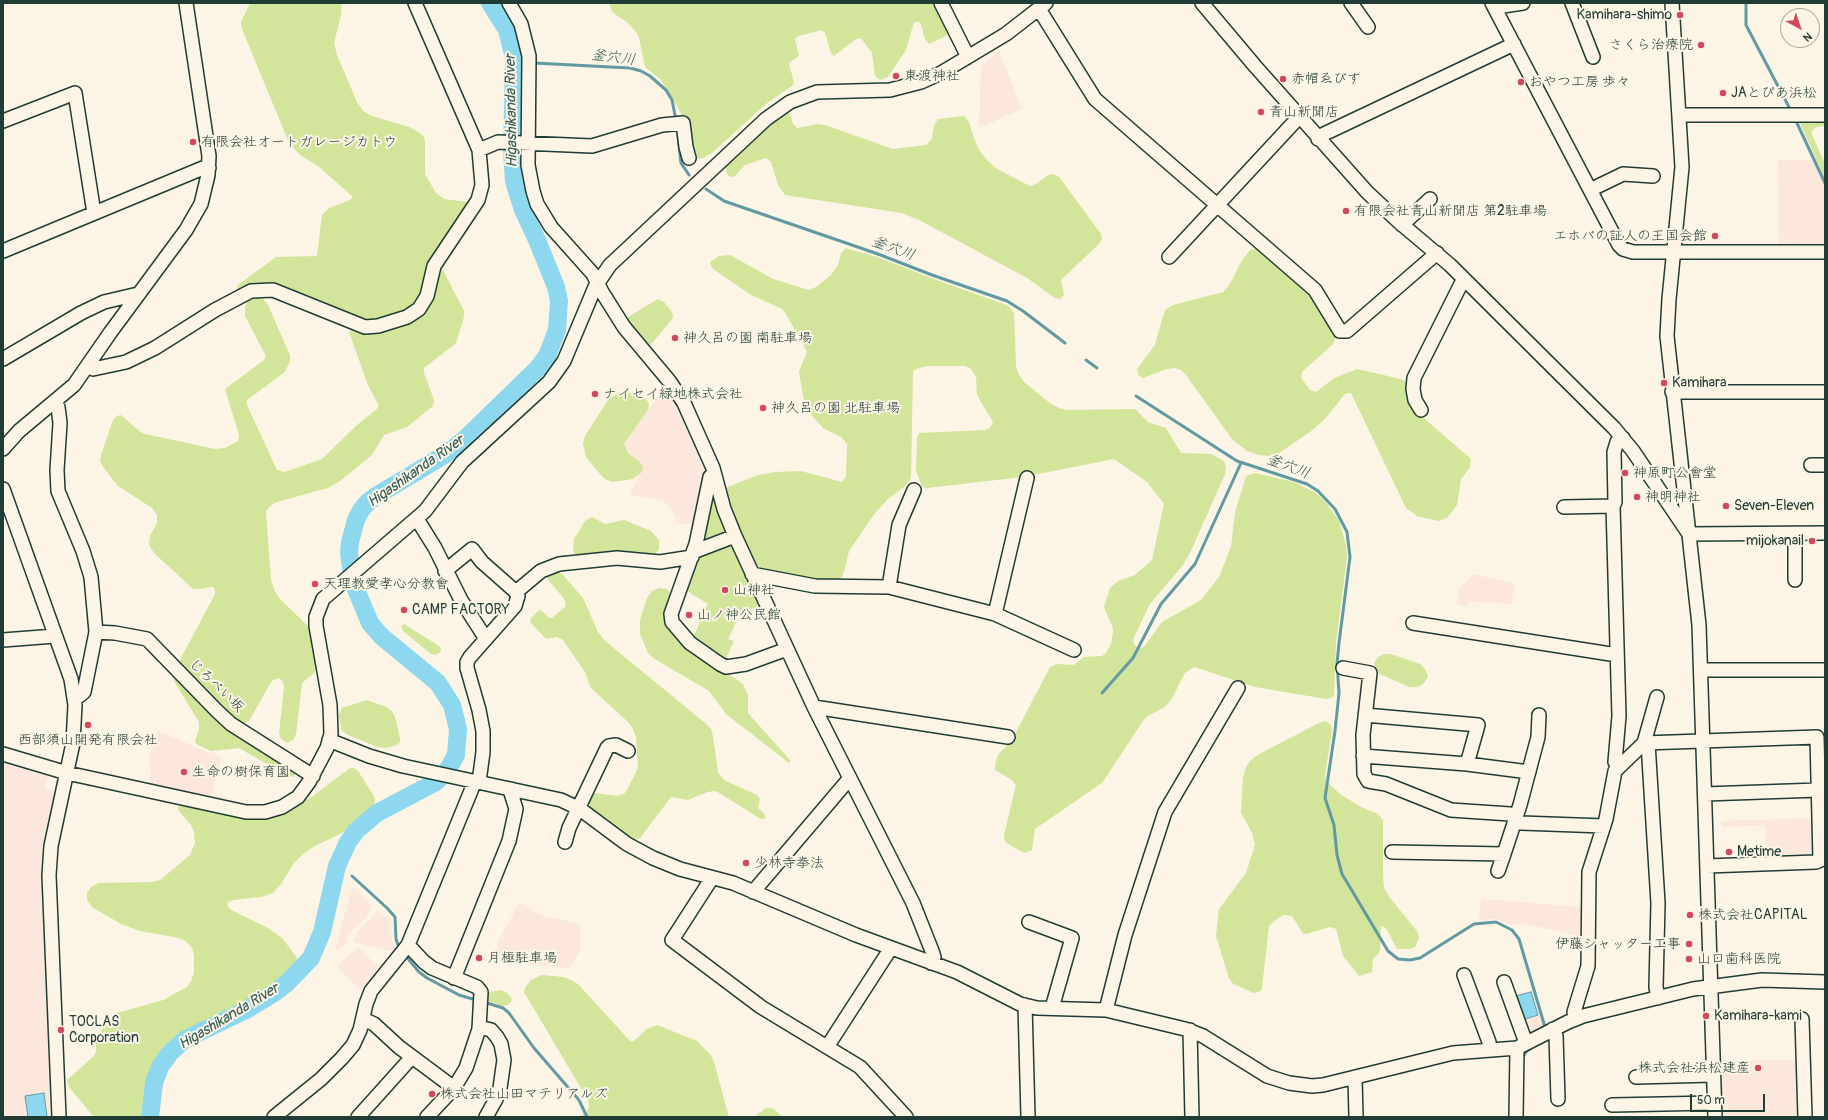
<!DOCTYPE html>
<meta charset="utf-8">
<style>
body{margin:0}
#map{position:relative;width:1828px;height:1120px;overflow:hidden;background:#fcf5e5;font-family:Pangolin,sans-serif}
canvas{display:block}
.frame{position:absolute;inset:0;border:4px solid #1f3d34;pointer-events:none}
.north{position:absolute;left:1780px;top:8px;width:40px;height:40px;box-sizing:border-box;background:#fcf5e5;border:1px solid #a4ab9e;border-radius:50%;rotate:140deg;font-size:11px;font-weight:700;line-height:16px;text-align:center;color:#1f3d34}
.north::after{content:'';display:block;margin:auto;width:14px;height:18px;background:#d1495b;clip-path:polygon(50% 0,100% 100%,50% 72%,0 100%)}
.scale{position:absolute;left:1690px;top:1094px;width:75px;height:18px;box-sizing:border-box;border:2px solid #1f3d34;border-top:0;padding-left:5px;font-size:12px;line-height:14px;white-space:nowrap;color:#1f3d34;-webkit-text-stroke:3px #fcf5e5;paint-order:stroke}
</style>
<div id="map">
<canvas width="1828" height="1120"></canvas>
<div class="frame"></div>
<div class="north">N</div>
<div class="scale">50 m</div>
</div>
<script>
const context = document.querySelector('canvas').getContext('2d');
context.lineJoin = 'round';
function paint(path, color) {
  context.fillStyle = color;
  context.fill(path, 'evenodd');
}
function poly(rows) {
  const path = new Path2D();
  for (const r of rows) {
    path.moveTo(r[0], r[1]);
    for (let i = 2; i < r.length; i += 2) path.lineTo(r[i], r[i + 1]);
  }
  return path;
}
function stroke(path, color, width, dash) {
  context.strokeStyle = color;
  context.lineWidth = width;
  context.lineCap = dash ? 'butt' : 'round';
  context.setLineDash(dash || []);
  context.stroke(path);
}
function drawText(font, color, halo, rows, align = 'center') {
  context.font = font + ' Pangolin,"Klee One",sans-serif';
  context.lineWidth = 4;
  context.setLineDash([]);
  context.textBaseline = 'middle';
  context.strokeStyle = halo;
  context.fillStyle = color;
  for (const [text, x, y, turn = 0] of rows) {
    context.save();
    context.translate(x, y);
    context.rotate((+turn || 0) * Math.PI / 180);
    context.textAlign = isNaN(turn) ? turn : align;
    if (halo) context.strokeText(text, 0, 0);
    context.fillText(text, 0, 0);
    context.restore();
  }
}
paint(poly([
 [999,51,1022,109,979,128,981,66],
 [1778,160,1813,160,1825,186,1825,248,1779,248],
 [666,385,679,405,708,472,694,523,677,524,675,515,663,500,630,495,643,467,640,462,628,453,624,444],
 [1473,574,1516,584,1511,604,1469,601,1467,607,1456,604,1460,588],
 [158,731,210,753,215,752,215,755,222,758,210,799,151,786,150,755],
 [3,763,48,776,44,788,56,792,45,845,42,875,52,1117,3,1117],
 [1815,818,1817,857,1766,859,1765,825,1722,827,1721,821],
 [352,887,371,904,367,917,348,934,346,944,335,951],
 [1481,899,1584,907,1584,937,1521,923,1511,925,1496,919,1479,920],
 [520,902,540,915,575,923,580,926,580,950,569,968,506,962,501,958,498,952,498,941],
 [378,911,389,920,390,935,395,947,393,952,353,942,356,934],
 [358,947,381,970,360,990,337,966],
 [1533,990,1544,1028,1527,1037,1514,996],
 [1800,1060,1801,1117,1721,1117,1719,1061]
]), '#fbe7db');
paint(poly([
 [250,3,342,3,341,15,334,43,337,55,357,102,363,111,372,116,409,127,420,133,424,137,425,142,425,174,436,193,444,199,468,202,469,205,420,300,405,313,366,322,285,290,239,291,237,289,238,285,276,257,317,256,322,215,329,208,350,200,353,197,318,166,300,155,289,143,242,29,241,22],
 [609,3,938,3,950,30,946,36,929,44,925,39,920,22,914,22,906,50,888,77,880,80,875,76,872,53,861,38,856,39,834,56,831,53,825,33,822,30,798,36,795,39,799,56,789,63,794,83,792,86,766,104,713,152,704,158,696,159,694,158,684,119,673,99,661,80,645,67,639,38,636,32,628,23,612,12],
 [786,111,789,112,793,124,797,128,818,124,825,125,893,149,926,145,932,139,934,126,938,119,964,116,969,122,974,138,979,150,987,160,997,169,1030,186,1034,185,1050,174,1056,175,1060,178,1101,234,1102,239,1099,244,1061,280,1064,295,1060,299,1055,298,1027,278,921,221,902,213,785,195,778,185,771,162,766,158,745,165,734,177,728,176,725,165,777,117],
 [1825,120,1825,126,1816,127,1811,132,1825,164,1825,179,1800,123,1802,121],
 [1258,247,1310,293,1336,336,1333,344,1302,372,1301,378,1310,390,1316,392,1334,378,1357,369,1401,379,1407,383,1418,412,1426,420,1471,459,1470,467,1461,479,1457,505,1447,518,1438,521,1417,516,1406,508,1351,393,1348,393,1344,395,1325,419,1310,432,1279,453,1269,456,1259,455,1247,451,1232,439,1186,375,1181,370,1175,368,1167,369,1143,378,1138,375,1137,369,1155,345,1163,316,1166,309,1173,305,1223,292,1230,284,1241,262,1250,250],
 [846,248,877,257,931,278,1009,306,1014,313,1016,367,1019,375,1024,382,1051,404,1059,408,1067,410,1135,409,1148,422,1166,428,1181,453,1211,454,1224,461,1226,467,1225,474,1190,553,1183,565,1150,604,1134,637,1133,642,1136,647,1142,648,1146,644,1162,622,1201,600,1219,577,1231,547,1235,512,1246,476,1255,473,1294,482,1316,493,1325,501,1339,521,1346,545,1347,557,1336,643,1334,696,1331,698,1326,699,1255,687,1194,667,1185,673,1171,700,1165,707,1148,716,1143,721,1102,783,1035,829,1032,850,1024,853,1008,844,1005,841,1004,835,1016,785,1012,780,995,770,995,765,998,755,1012,740,1050,667,1057,664,1074,665,1084,657,1102,656,1106,653,1111,644,1113,632,1113,628,1104,607,1110,588,1118,581,1135,575,1152,560,1164,504,1147,482,1114,459,1023,477,927,488,922,487,916,471,917,438,919,433,985,430,990,428,993,422,977,395,976,377,970,368,965,366,927,366,916,369,913,371,911,478,905,486,888,499,875,513,849,551,844,572,841,578,836,582,829,584,763,571,752,559,729,508,726,491,728,487,758,475,775,472,801,471,842,482,846,477,847,444,841,437,823,428,805,408,799,372,807,352,786,314,782,309,751,295,713,269,711,266,710,262,719,256,730,255,773,279,809,290,816,287,831,275,838,265,841,253],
 [439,269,443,270,464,311,464,317,456,343,424,368,424,373,434,400,433,406,407,427,384,435,372,455,340,481,328,488,277,502,270,506,266,511,271,580,275,592,282,601,308,626,311,633,317,666,314,673,302,683,296,734,293,740,287,743,281,739,279,733,284,687,283,682,279,678,273,680,270,684,249,721,241,725,238,724,180,667,179,662,181,658,215,594,215,591,213,587,209,587,201,589,193,589,154,553,149,545,150,536,157,523,157,515,152,508,118,486,103,467,100,461,101,455,113,420,117,416,121,415,139,431,145,434,215,449,225,448,238,441,239,435,225,389,264,360,266,356,245,316,245,308,248,300,256,297,263,299,268,305,290,355,290,361,285,372,247,400,247,405,277,470,285,472,322,459,357,425,378,408,378,404,368,385,349,332,354,329,408,321],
 [658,299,664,302,672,312,673,318,653,342,650,345,645,344,627,321,628,317],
 [619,392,626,392,642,396,646,399,649,404,648,410,624,444,628,453,640,462,643,467,642,472,633,479,612,482,605,479,600,474,586,457,583,443,585,436,608,400],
 [713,499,715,501,727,531,726,536,700,542,709,501],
 [592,517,605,524,624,520,651,531,659,540,659,550,652,556,643,554,638,551,633,555,578,559,573,551,574,539,585,521],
 [726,543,735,550,759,603,756,607,733,618,737,620,728,639,734,641,724,663,692,640,708,604,690,593,685,587,694,558],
 [557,571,562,574,583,598,598,632,604,640,705,723,711,729,713,736,718,773,724,780,757,795,760,799,758,808,765,815,765,819,761,819,716,791,707,792,688,800,671,797,640,838,632,841,587,807,594,793,617,796,625,793,627,790,638,768,636,737,633,729,629,723,591,688,585,672,563,640,557,637,546,639,530,622,531,618,538,611,541,610,549,618,552,618,566,606,565,600,547,578,547,575],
 [659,588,667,589,672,596,668,614,695,651,743,684,748,695,748,713,790,760,790,762,789,763,726,714,709,691,653,658,648,653,640,634,640,620,647,598,652,591],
 [404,624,439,646,441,648,440,653,435,655,431,654,403,631,401,626],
 [1384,654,1391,654,1420,664,1425,669,1428,676,1424,683,1418,687,1409,687,1380,674,1376,670,1374,663,1378,657],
 [175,677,296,770,294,777,287,776,239,748,211,751,196,744,195,741,199,729,199,722,174,681],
 [367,700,386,707,392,711,395,717,400,738,400,742,397,745,386,748,377,747,346,734,341,729,339,715,342,708],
 [1326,721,1331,725,1332,731,1325,775,1326,781,1340,794,1361,807,1378,814,1383,820,1383,877,1384,888,1390,898,1417,931,1419,938,1415,947,1410,949,1397,949,1386,928,1381,926,1380,952,1373,959,1372,972,1359,976,1343,956,1336,929,1330,927,1306,934,1302,932,1292,916,1284,915,1278,918,1269,926,1262,988,1261,991,1253,993,1232,983,1229,978,1216,936,1219,909,1246,873,1255,845,1252,833,1241,813,1243,777,1246,767,1251,760,1259,754,1319,723],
 [350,768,354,768,358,771,372,793,375,799,374,806,370,812,342,833,315,846,304,853,294,863,281,884,273,893,261,897,233,900,228,902,227,906,231,910,268,928,283,939,297,958,296,965,291,972,271,989,258,997,195,1028,180,1037,166,1050,156,1065,149,1082,145,1117,94,1117,69,1087,67,1080,94,1056,96,1052,96,1038,97,1035,117,1013,163,1000,187,987,191,981,194,973,194,955,192,948,186,941,179,938,140,931,121,924,92,907,87,900,87,893,92,886,100,883,152,882,160,880,190,855,195,843,194,832,191,825,178,810,179,805,245,818,266,818,285,812,310,798],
 [542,975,563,977,571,980,578,984,630,1041,634,1041,647,1029,657,1025,697,1041,710,1054,714,1062,729,1117,579,1117,587,1112,589,1106,588,1100,524,992,525,988,531,980],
 [500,990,506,992,511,997,512,1000,508,1005,502,1006,487,1000,487,994,490,992],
 [766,1108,772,1108,783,1117,754,1117]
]), '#d2e59a');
const water = poly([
 [1531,992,1538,1015,1522,1020,1515,996,1531,992],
 [44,1093,47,1117,28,1117,25,1096,44,1093]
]);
paint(water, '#8ed8ef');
stroke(water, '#629aa4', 1);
stroke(poly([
 [1746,3,1746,25,1790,109],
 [514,62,522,62],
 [534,63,630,68,641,71,650,76,666,90,672,100,676,120],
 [1796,121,1825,183],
 [677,127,681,163,689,175],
 [706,189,724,201,878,254,932,275,1007,301,1023,311,1065,343],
 [1086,360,1097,368],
 [1136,396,1237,461,1307,484,1318,491,1335,509,1347,532,1350,557,1339,643,1337,663,1339,693,1335,731,1325,798,1334,825,1337,855,1342,874,1388,951,1398,959,1410,960,1420,958,1474,924,1496,922,1512,930,1519,939,1545,1027],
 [1102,693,1133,658,1161,604,1195,564,1241,463],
 [337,863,342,868],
 [352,876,387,908,395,917,396,939,399,948],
 [405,955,419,972,427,978,459,995,476,1000],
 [484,1002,503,1008,509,1013,534,1048,579,1100,587,1117],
 [1522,1058,1527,1051,1532,1047]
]), '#629aa4', 3);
stroke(poly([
 [150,1117,154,1083,160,1067,170,1053,183,1041,198,1033,246,1010,274,993,287,983,311,958,322,932,337,866,348,842,356,831,377,813,436,782,447,771,456,755,458,729,452,705,438,683,381,636,370,623,353,582,349,553,350,542,356,520,361,510,368,502,376,496,446,454,466,438,538,368,547,356,557,330,559,301,556,287,537,240,523,210,514,181,512,151,514,58,507,30,490,3]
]), '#8ed8ef', 18);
const minor = poly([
 [509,3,521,24,529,56,528,165,533,191,537,204,551,227,593,274,602,292,624,327,670,382,684,403,713,468,724,509,735,536,814,707,913,903,932,951,934,957,931,963],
 [941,3,968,57],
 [1202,3,1255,66,1367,192,1399,222,1450,265,1614,428,1633,451,1689,534,1825,533],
 [1351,3,1368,27],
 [1492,3,1619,245,1623,249,1633,252,1825,252],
 [1572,3,1593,57],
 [1672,3,1682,167,1669,299,1667,336,1699,625,1715,1117],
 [1039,9,1095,99,1315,290,1340,331,1347,331,1437,253],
 [1496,10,1503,6,1523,3],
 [1679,115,1825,115],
 [3,121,75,93,94,213],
 [1318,139,1324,134,1514,44],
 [479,150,498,142,592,146,662,125,683,123,686,147,689,158],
 [1590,190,1623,174,1653,176],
 [1402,225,1430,199],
 [3,251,203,168,209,168],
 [1169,257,1299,117],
 [3,359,81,313,104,302,138,294],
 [88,366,93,369,126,362,155,348,215,310,251,291,273,290,365,327,378,326,407,317,419,309,427,296,434,266,478,200,482,185,479,150,415,3],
 [1672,392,1825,392],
 [54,402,58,407,60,423,57,470,58,491,83,551,91,577,96,632,84,692,75,699],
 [1421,410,1415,400,1413,389,1414,378,1461,284,1465,280],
 [3,449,19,431,74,385,110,333,186,230,201,204,208,175,209,156,186,3],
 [1811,465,1825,465],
 [714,473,710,477,696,544,671,614,672,622,690,643,720,664,726,667,746,664,787,649],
 [3,489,71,679,75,705,73,743,51,846,49,875,59,1117],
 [1564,507,1613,506],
 [417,519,435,548,461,600,486,639],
 [693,552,735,536],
 [445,571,472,549,482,562,516,592,518,596,515,606,470,657,467,662,467,668,479,710,483,731,483,752,479,782],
 [752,574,815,586,889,587,995,614,1074,650],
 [1795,580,1795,533],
 [889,587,899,525,914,490],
 [516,592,541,571,559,564,617,558,660,562,692,557],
 [995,614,1027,478],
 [1413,623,1617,655],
 [96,632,115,633,147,639,217,711,231,724,313,776],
 [3,640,55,636],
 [1343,668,1370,673,1363,735,1364,774,1368,781,1386,784,1451,810,1510,814,1516,817],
 [1701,670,1825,670],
 [814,707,1008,737],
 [1365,715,1478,725,1467,764],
 [329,740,369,756,403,766,561,800,580,809,627,844,653,858,680,869,733,883,856,935,957,972,1020,1004,1037,1008,1106,1010,1185,1029,1203,1036,1267,1076,1289,1083,1312,1086,1323,1085,1453,1053,1517,1048,1568,1022,1583,1016,1693,989,1762,980,1825,982],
 [1644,743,1657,697],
 [1648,743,1658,903,1656,987,1658,998],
 [3,754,67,773,246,812,265,812,282,807,298,797,309,782,327,748,331,734,330,705,316,626,316,617,323,599,425,511,462,462,549,382,564,361,595,287,610,265,766,119,790,102,817,92,890,90,921,82,941,73,1006,34,1046,3],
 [1363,756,1467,764,1529,772],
 [1619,767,1615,762,1619,716,1613,506,1615,502,1614,452,1617,442,1623,438],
 [1705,794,1818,790],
 [1515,821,1521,823,1604,826],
 [565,842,569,828,607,748,609,746,616,745,628,751],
 [1392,852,1504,854,1520,805,1538,737,1539,715],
 [1707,866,1816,862,1825,858],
 [1498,871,1504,854],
 [712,878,672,940,761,1007,860,1067,906,1117],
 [753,892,850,778],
 [1029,922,1072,938,1052,1008],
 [408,945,424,962,432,968,477,987,481,992,479,1029,466,1068,454,1088,427,1117],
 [1464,975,1489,1042,1490,1050],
 [454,978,509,841,516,809,511,793,511,789],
 [1504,982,1526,1043],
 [1025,1005,1028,1117],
 [1106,1010,1125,935,1165,812,1238,688],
 [1575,1018,1574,1012,1588,966,1589,872,1606,819,1615,771,1644,743,1817,737,1820,860],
 [363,1019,374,1024,399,1047,454,1088],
 [1802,1019,1805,1117],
 [479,1027,491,1030,497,1037,501,1044,504,1060,500,1088,496,1099,486,1117],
 [1553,1029,1556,1036,1558,1099],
 [1190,1030,1192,1117],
 [827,1047,891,948],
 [1355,1077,1356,1117],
 [1636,1077,1713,1075],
 [1612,1105,1714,1103],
 [274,1117,321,1079,342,1058,353,1045,360,1030,366,1004,371,991,408,945,475,781],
 [358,1117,412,1057],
 [1516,1117,1517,1048]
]);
stroke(minor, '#1f3d34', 16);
stroke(minor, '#fcf5e5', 13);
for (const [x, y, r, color] of [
 [1680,15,4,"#d1495b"],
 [1701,45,4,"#d1495b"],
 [896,76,4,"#d1495b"],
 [1283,79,4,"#d1495b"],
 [1521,82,4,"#d1495b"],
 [1723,93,4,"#d1495b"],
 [1261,112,4,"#d1495b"],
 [193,142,4,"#d1495b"],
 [1346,211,4,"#d1495b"],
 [1715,236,4,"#d1495b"],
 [675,338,4,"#d1495b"],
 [1664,383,4,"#d1495b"],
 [595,394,4,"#d1495b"],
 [763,408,4,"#d1495b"],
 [1625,473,4,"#d1495b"],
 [1637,497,4,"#d1495b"],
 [1726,506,4,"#d1495b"],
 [1812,541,4,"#d1495b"],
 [315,584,4,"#d1495b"],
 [725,590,4,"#d1495b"],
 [404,610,4,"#d1495b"],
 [689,615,4,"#d1495b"],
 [88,725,4,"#d1495b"],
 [184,772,4,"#d1495b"],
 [1729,852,4,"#d1495b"],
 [746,863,4,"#d1495b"],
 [1690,915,4,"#d1495b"],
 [1689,944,4,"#d1495b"],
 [479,958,4,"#d1495b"],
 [1689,959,4,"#d1495b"],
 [1706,1016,4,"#d1495b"],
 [61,1030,4,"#d1495b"],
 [1758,1068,4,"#d1495b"],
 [432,1094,4,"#d1495b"]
]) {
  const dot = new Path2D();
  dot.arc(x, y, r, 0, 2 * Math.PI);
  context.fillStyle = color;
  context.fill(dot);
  stroke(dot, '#fcf5e5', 1.5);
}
drawText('14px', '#1f3d34', '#fcf5e5', [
 ["Kamihara-shimo",1672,15,"right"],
 ["さくら治療院",1693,45,"right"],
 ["東渡神社",904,76],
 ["赤帽ゑびす",1291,79],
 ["おやつ工房 歩々",1529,82],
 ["JAとぴあ浜松",1731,93],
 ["青山新聞店",1269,112],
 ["有限会社オートガレージカトウ",201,142],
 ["有限会社青山新聞店 第2駐車場",1354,211],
 ["エホバの証人の王国会館",1707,236,"right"],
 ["神久呂の園 南駐車場",683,338],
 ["Kamihara",1672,383],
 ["ナイセイ緑地株式会社",603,394],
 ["神久呂の園 北駐車場",771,408],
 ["神原町公會堂",1633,473],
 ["神明神社",1645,497],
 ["Seven-Eleven",1734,506],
 ["mijokanail",1804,541,"right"],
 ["天理教愛孝心分教會",323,584],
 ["山神社",733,590],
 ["CAMP FACTORY",412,610],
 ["山ノ神公民館",697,615],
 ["西部須山開発有限会社",88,740,"center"],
 ["生命の樹保育園",192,772],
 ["Metime",1737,852],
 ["少林寺拳法",754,863],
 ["株式会社CAPITAL",1698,915],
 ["伊藤シャッター工事",1681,944,"right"],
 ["月極駐車場",487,958],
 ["山口歯科医院",1697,959],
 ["Kamihara-kami",1714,1016],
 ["TOCLAS",69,1022],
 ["Corporation",69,1038],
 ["株式会社浜松建産",1750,1068,"right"],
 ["株式会社山田マテリアルズ",440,1094]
], 'left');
drawText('14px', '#1f3d34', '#fcf5e5', [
 ["じろべい坂",216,686,44]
]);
drawText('italic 15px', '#355c59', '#fcf5e5', [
 ["釜穴川",613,58,7],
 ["Higashikanda River",512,111,-91],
 ["釜穴川",893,249,20],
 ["釜穴川",1288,467,20],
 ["Higashikanda River",416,472,-35],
 ["Higashikanda River",229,1017,-31]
]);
</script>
